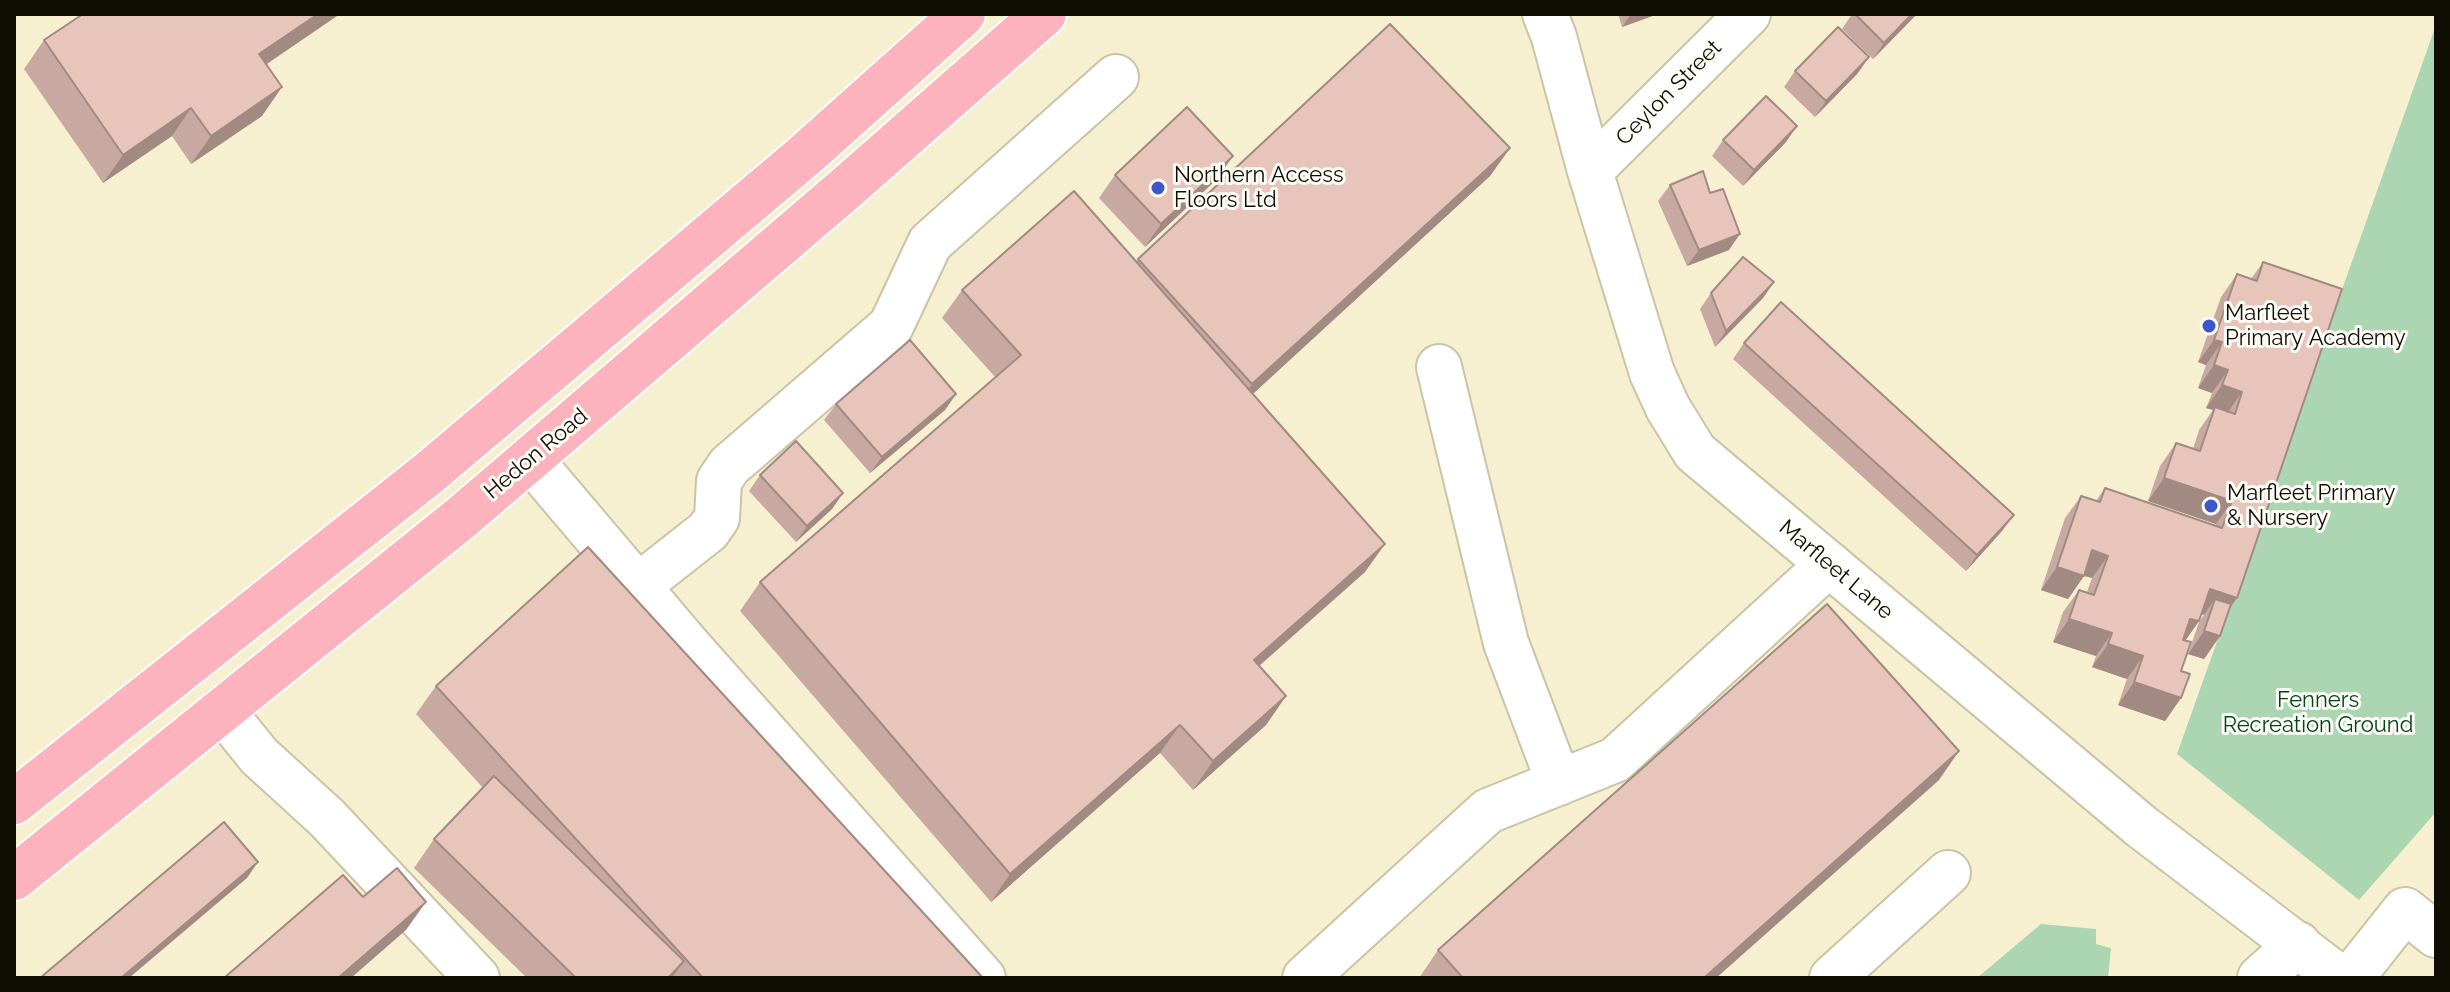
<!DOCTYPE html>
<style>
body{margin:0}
#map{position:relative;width:2450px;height:992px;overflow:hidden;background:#f6f0d1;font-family:Raleway,sans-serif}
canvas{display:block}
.frame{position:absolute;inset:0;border:16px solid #0e0c03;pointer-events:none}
</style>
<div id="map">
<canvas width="2450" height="992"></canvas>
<div class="frame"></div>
</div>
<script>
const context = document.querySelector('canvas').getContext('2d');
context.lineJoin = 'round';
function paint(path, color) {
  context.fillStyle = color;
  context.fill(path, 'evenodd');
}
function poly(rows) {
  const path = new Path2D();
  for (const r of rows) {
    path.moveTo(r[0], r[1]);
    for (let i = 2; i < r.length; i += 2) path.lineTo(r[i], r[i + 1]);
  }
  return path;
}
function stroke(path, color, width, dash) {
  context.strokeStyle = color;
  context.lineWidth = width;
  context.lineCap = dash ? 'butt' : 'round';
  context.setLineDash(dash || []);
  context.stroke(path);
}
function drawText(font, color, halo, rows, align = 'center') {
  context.font = font + ' Raleway,sans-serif';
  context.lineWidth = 6;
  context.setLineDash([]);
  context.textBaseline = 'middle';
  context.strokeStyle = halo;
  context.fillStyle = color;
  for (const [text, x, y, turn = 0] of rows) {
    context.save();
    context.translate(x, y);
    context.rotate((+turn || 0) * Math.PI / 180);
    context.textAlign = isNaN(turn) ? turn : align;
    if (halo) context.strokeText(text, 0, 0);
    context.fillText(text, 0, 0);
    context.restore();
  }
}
paint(poly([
 [2436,25,2436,812,2359,900,2177,754],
 [2041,924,2096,929,2096,944,2111,948,2108,978,1977,978]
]), '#acd5b2');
const minor = poly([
 [1545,14,1554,37,1590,171,1652,373,1668,408,1695,452,2142,827,2340,978],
 [1590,171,1748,14],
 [1439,367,1506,643,1559,783],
 [530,459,686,643,983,978],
 [638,586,708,531,717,518,719,481,729,466,891,326,930,243,1116,77],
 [222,710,259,756,327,818,477,978],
 [1305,978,1488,811,1615,760,1829,564],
 [1832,978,1948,873],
 [2260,978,2298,944],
 [2351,978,2405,910,2436,935]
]);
const highway = poly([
 [14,802,429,473,804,156,963,14],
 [14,878,462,517,845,189,1044,14]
]);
stroke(minor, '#cac4a6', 48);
stroke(highway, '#fff', 48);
stroke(minor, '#fff', 44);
stroke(highway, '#fcb3be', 44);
paint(poly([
 [1618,14,1658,14,1622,27],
 [1852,14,1917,14,1873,59,1842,29],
 [44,40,266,64,262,116,191,164,172,136,103,183,24,69],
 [1795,71,1858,73,1815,117,1784,87],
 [1723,140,1786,142,1743,186,1712,156],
 [1510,148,1490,176,1253,394,1365,572,1259,666,1286,696,1266,725,1193,790,1160,753,991,902,740,611,760,582,996,378,942,318,962,290,1136,261,1138,259],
 [1115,175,1217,179,1145,247,1099,198],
 [1670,185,1729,250,1687,266,1658,201],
 [2263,262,2229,608,2220,636,2204,659,2188,654,2199,622,2204,615,2201,614,2199,621,2185,640,2181,671,2181,698,2165,721,2118,705,2127,679,2092,667,2096,656,2053,642,2063,612,2079,590,2087,592,2092,578,2084,576,2068,599,2041,590,2065,518,2081,496,2096,501,2105,488,2215,526,2216,524,2148,501,2160,466,2176,443,2193,449,2199,430,2213,410,2206,408,2212,393,2198,388,2206,365,2198,362,2221,297,2237,274,2251,279],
 [1774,282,1763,298,1715,347,1700,309,1711,293],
 [1744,343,2002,531,1966,571,1733,359],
 [956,394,945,410,870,473,824,420,836,404],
 [760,475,843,493,832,509,796,542,749,491],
 [436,686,983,978,527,978,414,868,434,839,483,788,416,714],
 [1939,780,1716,978,1419,978,1438,950]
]), '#c7a9a1');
paint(poly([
 [318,14,340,14,239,83,259,54],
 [1631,14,1658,14,1622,27],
 [1912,14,1917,14,1873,59,1884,43],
 [1869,57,1858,73,1815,117,1826,101],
 [282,87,262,116,191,164,211,136],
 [191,108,172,136,103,183,123,155],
 [1797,126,1786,142,1743,186,1754,170],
 [1510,148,1490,176,1232,413,1252,384],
 [1233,156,1217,179,1145,247,1161,224],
 [1740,234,1729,250,1687,266,1699,250],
 [1774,282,1763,298,1715,347,1726,331],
 [2214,340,2222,342,2206,365,2198,362],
 [2214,365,2228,370,2212,393,2198,388],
 [2222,385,2242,392,2226,415,2215,407,2213,410,2206,408],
 [956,394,945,410,870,473,882,457],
 [2164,478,2232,501,2216,524,2148,501],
 [843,493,832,509,796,542,807,526],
 [2014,515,2002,531,1966,571,1977,555],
 [1385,544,1365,572,1234,688,1254,660],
 [2092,550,2108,556,2092,578,2076,573],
 [2057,567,2084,576,2068,599,2041,590],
 [2210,589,2237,598,2221,621,2215,599,2204,615,2194,611],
 [2069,619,2112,633,2096,656,2053,642],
 [2190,619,2199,621,2183,644,2174,641],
 [2204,631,2220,636,2204,659,2188,654],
 [2108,644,2143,656,2127,679,2092,667],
 [2134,682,2181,698,2165,721,2118,705],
 [1286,696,1266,725,1193,790,1213,761],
 [1180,725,1160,753,991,902,1010,874],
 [1959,751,1939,780,1716,978,1704,978],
 [258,862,247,878,129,978,121,978],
 [426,902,406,930,351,978,338,978],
 [684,961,672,978,668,978]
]), '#a28a83');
const building = poly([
 [83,14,318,14,259,54,282,87,211,136,191,108,123,155,44,40,83,14],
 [1855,14,1912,14,1884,43,1855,14],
 [1390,24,1510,148,1252,384,1138,259,1390,24],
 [1838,27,1869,57,1826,101,1795,71,1838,27],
 [1766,96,1797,126,1754,170,1723,140,1766,96],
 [1187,107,1233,156,1161,224,1115,175,1187,107],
 [1703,171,1710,193,1723,189,1740,234,1699,250,1670,185,1703,171],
 [1074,191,1385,544,1254,660,1286,696,1213,761,1180,725,1010,874,760,582,1021,355,962,290,1074,191],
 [1743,257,1774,282,1726,331,1711,293,1743,257],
 [2263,262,2342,289,2237,598,2210,589,2199,621,2190,619,2183,640,2191,642,2181,671,2190,674,2181,698,2134,682,2143,656,2108,644,2112,633,2069,619,2079,590,2094,595,2108,556,2092,550,2084,576,2057,567,2081,496,2100,502,2105,488,2222,528,2232,501,2164,478,2176,443,2200,451,2215,407,2235,414,2242,392,2222,385,2228,370,2214,365,2222,342,2214,340,2237,274,2257,281,2263,262],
 [1781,302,2014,515,1977,555,1744,343,1781,302],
 [910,340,956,394,882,457,836,404,910,340],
 [796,441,843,493,807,526,760,475,796,441],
 [588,547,983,978,703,978,436,686,588,547],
 [2215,599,2231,604,2220,636,2204,631,2215,599],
 [1827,604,1959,751,1704,978,1463,978,1438,950,1827,604],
 [494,776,684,961,668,978,576,978,434,839,494,776],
 [224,822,258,862,121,978,40,978,224,822],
 [397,868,426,902,338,978,224,978,343,875,363,897,397,868]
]);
paint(building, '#e7c5bb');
stroke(building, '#a28a83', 2);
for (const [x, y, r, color] of [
 [1158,188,8,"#3c57c9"],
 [2209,326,8,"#3c57c9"],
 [2211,506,8,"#3c57c9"]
]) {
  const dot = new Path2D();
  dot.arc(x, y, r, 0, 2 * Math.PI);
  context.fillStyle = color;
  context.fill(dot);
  stroke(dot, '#fefdf7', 3);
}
drawText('22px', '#0e0c03', '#fefdf7', [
 ["Ceylon Street",1669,93,-45],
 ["Hedon Road",536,454,-40],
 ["Marfleet Lane",1836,570,40]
]);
drawText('22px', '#0e0c03', '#fefdf7', [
 ["Northern Access",1174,175],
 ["Floors Ltd",1174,200],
 ["Marfleet",2225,313],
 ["Primary Academy",2225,338],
 ["Marfleet Primary",2227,493],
 ["& Nursery",2227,518]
], 'left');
drawText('22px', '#014418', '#fefdf7', [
 ["Fenners",2318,700],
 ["Recreation Ground",2318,725]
]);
</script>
